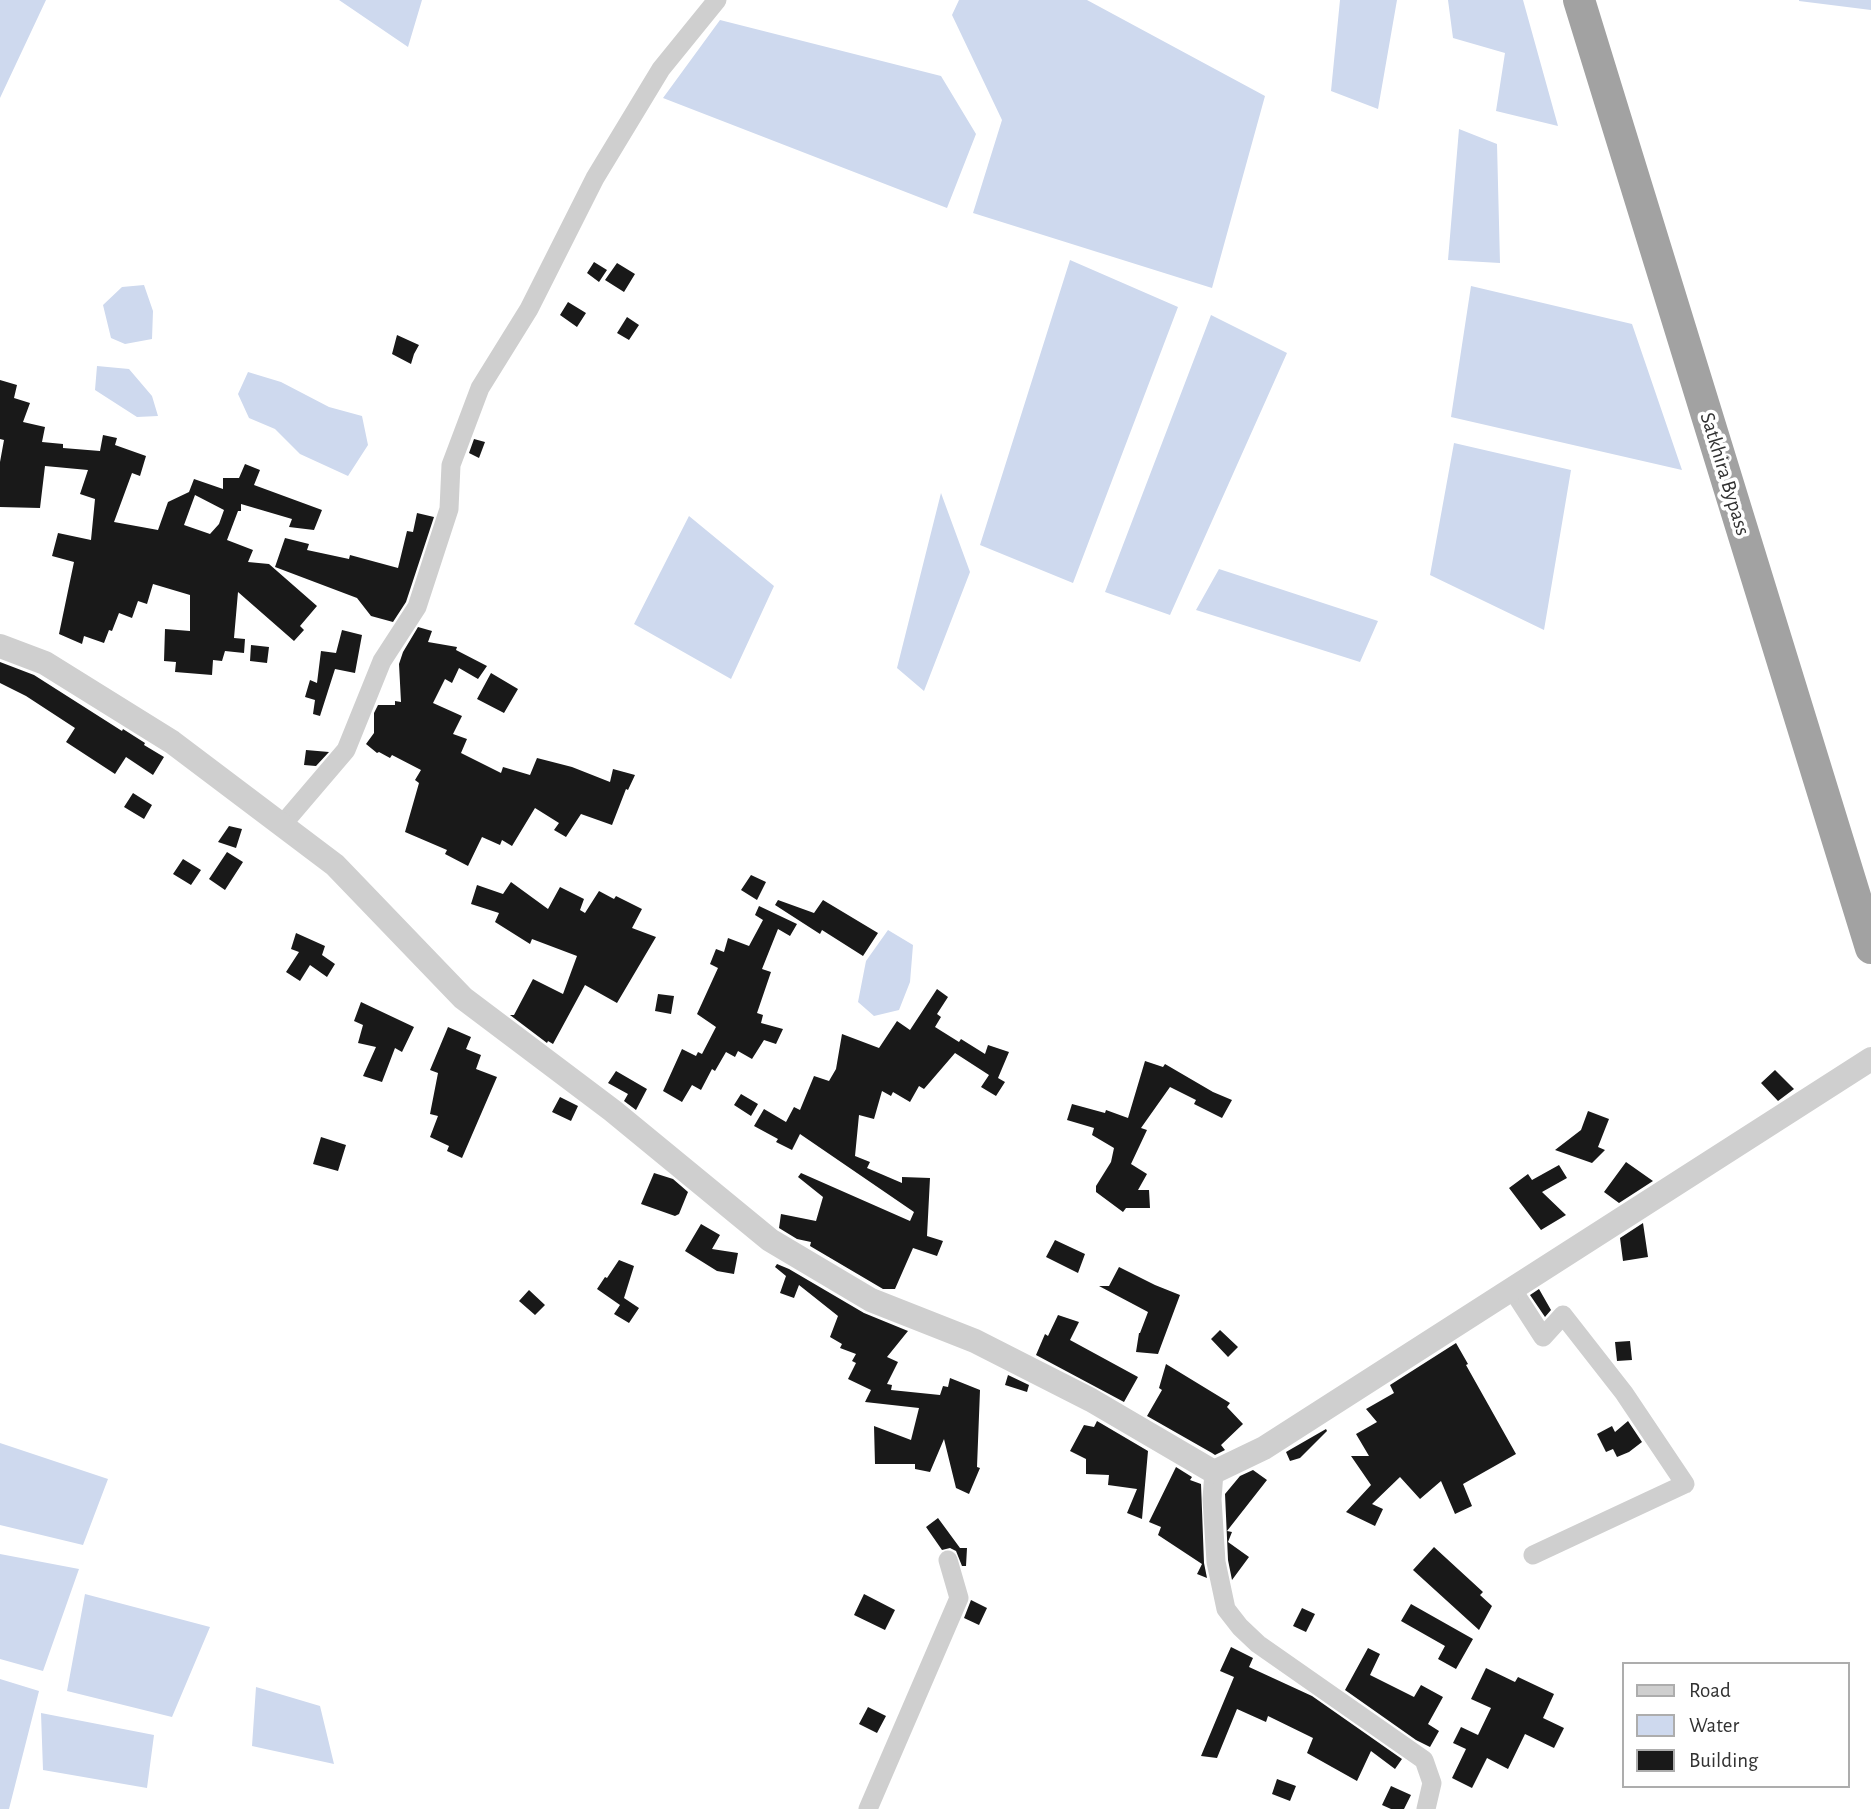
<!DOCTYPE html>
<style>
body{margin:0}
#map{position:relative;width:1871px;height:1809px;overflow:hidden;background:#fff;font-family:"Alegreya Sans",sans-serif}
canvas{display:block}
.legend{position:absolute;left:1622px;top:1662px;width:228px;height:126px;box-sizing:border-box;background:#fff;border:2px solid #adadad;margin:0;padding:9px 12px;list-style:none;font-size:21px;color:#323232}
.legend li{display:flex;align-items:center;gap:14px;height:35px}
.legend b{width:35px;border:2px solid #adadad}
</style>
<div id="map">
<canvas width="1871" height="1809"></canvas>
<ul class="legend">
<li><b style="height:9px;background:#cfcfcf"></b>Road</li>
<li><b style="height:19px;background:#ced9ee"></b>Water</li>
<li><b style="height:19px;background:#191919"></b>Building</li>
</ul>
</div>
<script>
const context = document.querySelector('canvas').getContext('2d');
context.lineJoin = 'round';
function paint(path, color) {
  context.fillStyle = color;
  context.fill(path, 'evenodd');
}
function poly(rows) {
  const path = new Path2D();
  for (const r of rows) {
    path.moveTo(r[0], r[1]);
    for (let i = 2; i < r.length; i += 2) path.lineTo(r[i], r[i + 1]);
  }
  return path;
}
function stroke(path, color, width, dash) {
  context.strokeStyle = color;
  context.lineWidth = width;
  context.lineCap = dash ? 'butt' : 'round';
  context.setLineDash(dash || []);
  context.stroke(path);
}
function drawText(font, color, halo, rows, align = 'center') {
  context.font = font + ' "Alegreya Sans",sans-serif';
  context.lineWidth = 7;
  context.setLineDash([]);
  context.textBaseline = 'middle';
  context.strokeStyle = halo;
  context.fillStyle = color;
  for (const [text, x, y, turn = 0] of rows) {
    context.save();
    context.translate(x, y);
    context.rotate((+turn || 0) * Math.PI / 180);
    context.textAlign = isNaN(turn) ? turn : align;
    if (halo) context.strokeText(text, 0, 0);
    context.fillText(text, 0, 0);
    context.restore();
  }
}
paint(poly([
 [0,0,46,0,0,98],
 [339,0,422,0,408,47],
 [959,0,1087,0,1265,96,1212,288,973,213,1002,120,952,15],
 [1340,0,1397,0,1378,109,1331,91],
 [1448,0,1523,0,1558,126,1496,111,1505,53,1453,38],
 [1799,0,1871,0,1871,10,1799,1],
 [720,20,941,76,976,134,947,208,663,98],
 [1459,129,1497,144,1500,263,1448,260],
 [1070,260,1178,307,1073,583,980,545],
 [144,285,153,311,152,339,125,344,111,338,103,305,122,287],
 [1471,286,1632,324,1682,470,1451,417],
 [1211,315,1287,353,1170,615,1105,592],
 [97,366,129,369,152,396,158,416,137,417,95,390],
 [248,372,281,382,329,407,362,416,368,445,348,476,300,454,275,429,249,418,238,394],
 [1454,443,1571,470,1544,630,1430,575],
 [941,493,970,572,924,691,897,668],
 [689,516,774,586,731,679,634,624],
 [1219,569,1378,621,1360,662,1196,610],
 [888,930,913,945,910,982,899,1010,874,1016,858,1002,866,961],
 [0,1443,108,1479,83,1545,0,1525],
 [0,1554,79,1569,43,1671,0,1659],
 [85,1594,210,1627,172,1717,67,1691],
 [0,1679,39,1691,9,1809,0,1809],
 [256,1687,320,1706,334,1764,252,1746],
 [41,1713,154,1735,147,1788,43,1770]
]), '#ced9ee');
paint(poly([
 [594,262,607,270,599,282,587,273],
 [617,263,635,274,624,292,605,280],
 [568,302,586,313,577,327,560,315],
 [627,317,639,325,629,340,617,333],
 [397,335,419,345,414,354,411,364,392,354],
 [0,380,17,385,14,398,30,403,23,422,45,427,42,442,63,444,63,448,100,451,103,435,117,438,115,445,146,456,140,476,132,473,114,522,158,530,168,502,189,492,194,479,223,489,223,478,239,478,245,464,260,470,254,485,322,510,314,530,289,527,292,519,241,504,241,511,238,511,227,540,253,550,248,562,269,564,317,606,300,626,304,630,294,641,238,592,234,638,245,639,244,653,225,651,222,661,213,660,212,675,175,672,176,662,164,661,165,629,190,631,190,595,153,584,147,604,138,601,132,618,119,613,112,631,109,630,104,643,84,636,82,644,59,634,74,562,52,556,58,533,91,540,95,499,80,494,88,470,45,466,40,508,0,507,0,462,4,440,0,439],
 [195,495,224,510,219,524,210,534,184,525],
 [474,439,485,442,479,458,469,453],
 [417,513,434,517,406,602,393,622,371,616,357,598,275,567,285,538,309,544,307,550,349,559,350,555,398,568,407,531,413,532],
 [418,627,432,631,428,642,457,647,456,650,487,666,478,679,459,668,452,683,445,679,433,703,462,716,453,734,467,739,461,753,501,773,503,767,530,775,537,758,572,767,610,782,613,769,635,775,628,790,626,789,612,825,581,814,566,837,554,830,559,823,535,808,512,846,502,840,500,845,482,837,468,866,445,854,447,850,405,832,419,783,415,780,421,770,392,755,390,758,379,752,377,753,366,744,374,733,374,713,378,705,395,705,395,701,401,702,399,664,403,652],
 [342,630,362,635,355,673,335,669,320,716,313,714,315,700,305,697,310,680,317,683,321,651,336,653],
 [251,645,269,647,267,663,250,661],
 [0,662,34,675,122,731,123,729,145,743,144,745,164,757,153,775,126,757,115,774,66,742,75,728,26,696,0,683],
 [491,673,518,689,504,713,477,699],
 [306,750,329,752,316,766,304,765],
 [133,793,152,805,144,819,124,807],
 [229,826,242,829,236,848,218,842],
 [227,852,243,862,225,890,209,879],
 [183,859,201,870,191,885,173,874],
 [751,875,766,882,757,900,741,890],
 [511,882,548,909,560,887,584,899,580,910,585,913,599,891,614,899,616,896,642,909,632,928,656,937,617,1003,585,985,553,1044,548,1041,547,1043,510,1015,514,1015,533,979,563,994,577,956,532,939,530,944,495,922,499,913,471,904,477,885,503,894],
 [778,900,814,913,823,900,878,933,863,956,822,930,820,934,775,905],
 [759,906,797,924,790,936,778,929,762,969,771,972,757,1013,763,1015,761,1023,783,1029,776,1044,764,1040,752,1059,738,1051,735,1057,726,1052,715,1071,712,1069,701,1090,692,1085,682,1102,663,1091,682,1049,696,1056,698,1052,702,1054,716,1027,697,1014,718,968,710,964,716,949,724,952,728,938,749,946,763,920,755,915],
 [296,933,325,946,322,955,335,964,327,977,310,965,300,981,286,972,299,952,291,949],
 [937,989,948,997,937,1014,941,1017,935,1027,959,1042,961,1039,985,1054,988,1045,1009,1052,998,1078,1005,1082,996,1096,981,1087,989,1075,955,1053,924,1089,919,1086,910,1102,893,1092,891,1096,882,1091,874,1119,859,1115,855,1156,870,1162,867,1168,902,1183,902,1177,930,1178,927,1236,943,1241,937,1256,913,1248,895,1289,883,1289,810,1246,811,1242,797,1239,779,1228,781,1214,816,1221,823,1197,798,1177,801,1173,910,1221,914,1212,800,1134,792,1150,776,1142,778,1139,754,1126,764,1109,786,1122,794,1107,800,1110,814,1076,829,1081,836,1069,842,1034,879,1048,897,1021,910,1030],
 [658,994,674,996,671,1014,655,1011],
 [361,1002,414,1027,402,1052,395,1048,382,1082,363,1076,376,1047,358,1043,363,1025,354,1021],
 [448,1027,471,1037,466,1049,481,1055,476,1069,497,1077,462,1158,447,1151,449,1146,430,1137,438,1116,430,1114,438,1073,430,1070],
 [1145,1061,1163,1067,1165,1064,1213,1092,1232,1100,1222,1118,1194,1104,1196,1100,1170,1087,1141,1128,1147,1130,1131,1164,1147,1174,1138,1190,1149,1190,1150,1208,1126,1208,1123,1212,1096,1192,1096,1186,1111,1162,1114,1148,1092,1135,1094,1128,1067,1120,1072,1104,1105,1113,1106,1110,1128,1118],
 [1775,1070,1794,1089,1778,1101,1761,1083],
 [616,1071,647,1089,636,1110,624,1101,628,1094,608,1083],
 [741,1094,758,1104,751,1116,734,1105],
 [560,1097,578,1106,571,1121,552,1112],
 [1588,1111,1609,1119,1598,1147,1605,1150,1592,1163,1555,1150,1581,1130],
 [321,1137,346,1145,338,1171,313,1164],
 [1626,1162,1653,1181,1619,1203,1604,1192],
 [1559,1165,1567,1178,1542,1192,1566,1215,1541,1230,1509,1188,1528,1174,1532,1180],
 [654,1173,673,1179,688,1192,679,1214,675,1216,641,1204],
 [1643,1223,1648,1257,1623,1261,1620,1238],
 [701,1224,720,1235,712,1249,738,1253,734,1274,717,1271,685,1251],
 [1055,1240,1085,1254,1078,1273,1046,1257],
 [619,1260,634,1266,624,1298,639,1308,629,1323,614,1314,620,1305,597,1289,605,1277,607,1278],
 [777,1264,789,1269,864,1313,908,1331,887,1357,898,1362,887,1384,892,1385,891,1390,940,1395,943,1386,948,1387,950,1378,980,1390,977,1467,980,1468,969,1494,956,1488,944,1439,930,1472,915,1469,915,1464,875,1464,874,1426,911,1440,919,1408,865,1402,871,1390,848,1379,856,1363,852,1361,856,1354,840,1348,842,1344,830,1337,838,1316,799,1285,794,1298,780,1293,786,1276,775,1267],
 [1119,1267,1155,1285,1180,1295,1158,1354,1136,1352,1139,1333,1140,1333,1148,1312,1099,1286,1109,1286],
 [1539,1289,1551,1310,1545,1317,1530,1295],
 [529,1290,545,1305,535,1315,519,1301],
 [1058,1315,1079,1322,1070,1340,1138,1377,1124,1402,1036,1355,1045,1334,1048,1336],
 [1220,1330,1238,1347,1228,1357,1211,1339],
 [1630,1341,1632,1360,1617,1361,1615,1342],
 [1456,1343,1468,1364,1466,1365,1516,1454,1463,1484,1472,1506,1455,1514,1441,1481,1420,1499,1400,1477,1372,1504,1383,1509,1375,1526,1346,1512,1371,1485,1351,1456,1369,1456,1356,1434,1377,1422,1366,1409,1394,1393,1390,1385],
 [1166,1364,1230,1403,1227,1407,1243,1424,1221,1445,1225,1450,1215,1455,1212,1453,1147,1416,1162,1390,1159,1388],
 [1008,1375,1029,1385,1027,1392,1005,1385],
 [1097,1421,1148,1451,1142,1519,1127,1513,1137,1489,1108,1485,1109,1475,1086,1474,1086,1459,1070,1451,1084,1425,1094,1427],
 [1628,1421,1642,1442,1629,1452,1617,1457,1613,1449,1606,1452,1597,1434,1612,1426,1615,1432],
 [1326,1429,1327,1431,1300,1458,1290,1461,1286,1452],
 [1176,1467,1192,1477,1190,1480,1201,1484,1204,1563,1207,1578,1197,1574,1202,1564,1158,1535,1161,1527,1149,1522],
 [1253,1470,1267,1480,1227,1531,1232,1532,1228,1542,1249,1557,1232,1580,1228,1560,1225,1494,1240,1476],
 [938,1518,960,1548,967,1548,966,1566,962,1566,956,1551,950,1548,942,1550,926,1527],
 [1434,1547,1483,1592,1480,1595,1492,1606,1479,1630,1413,1570],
 [864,1594,895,1610,885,1630,854,1615],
 [971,1600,987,1608,979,1625,964,1618],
 [1411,1604,1473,1639,1456,1669,1438,1659,1445,1646,1401,1621],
 [1302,1608,1315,1614,1306,1632,1293,1626],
 [1231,1647,1253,1658,1249,1667,1312,1696,1402,1759,1395,1769,1371,1751,1357,1781,1307,1753,1313,1738,1268,1716,1266,1722,1237,1709,1217,1758,1201,1756,1234,1677,1220,1671],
 [1368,1648,1380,1654,1370,1675,1414,1697,1421,1685,1443,1697,1428,1724,1439,1731,1430,1747,1416,1740,1345,1690],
 [1486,1668,1515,1682,1518,1677,1554,1694,1543,1718,1564,1728,1554,1748,1525,1734,1508,1769,1487,1758,1472,1788,1452,1778,1466,1749,1453,1743,1461,1727,1478,1735,1491,1708,1471,1699],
 [868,1707,886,1716,877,1733,859,1724],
 [1277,1779,1296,1786,1290,1801,1272,1794],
 [1391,1786,1411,1795,1404,1809,1391,1809,1382,1805]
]), '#191919');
stroke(poly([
 [282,825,346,750,382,661,417,607,449,509,451,465,480,388,529,309,595,178,661,69,717,0],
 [1512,1289,1543,1337,1563,1315,1624,1393,1685,1484,1533,1555],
 [1214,1472,1212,1499,1216,1562,1226,1609,1240,1627,1258,1644,1424,1760,1432,1783,1426,1809],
 [868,1809,959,1598,948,1560]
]), '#cfcfcf', 19);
stroke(poly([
 [0,646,45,663,172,742,335,865,463,998,613,1111,770,1240,871,1300,975,1341,1091,1400,1214,1472,1264,1448,1871,1059]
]), '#cfcfcf', 24);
stroke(poly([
 [1579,0,1871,948]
]), '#a2a2a2', 32);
drawText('21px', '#323232', '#fff', [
 ["Satkhira Bypass",1725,474,73]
]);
</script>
